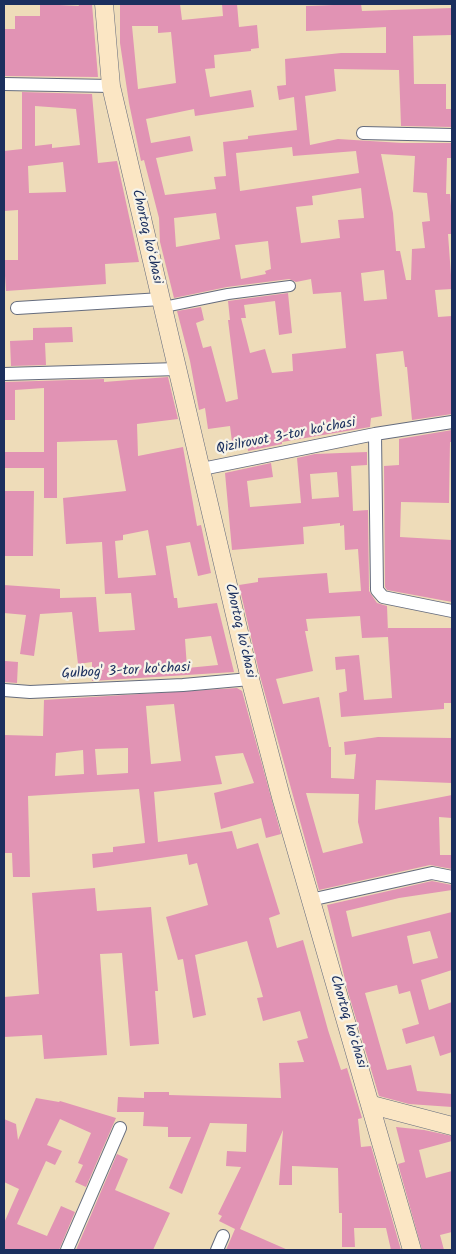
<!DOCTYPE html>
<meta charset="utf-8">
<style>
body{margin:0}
#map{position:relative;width:456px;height:1254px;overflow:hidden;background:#eedcb9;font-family:Kalam,sans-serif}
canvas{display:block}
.frame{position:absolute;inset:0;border:5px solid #1b2f5e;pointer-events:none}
</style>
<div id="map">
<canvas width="456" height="1254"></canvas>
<div class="frame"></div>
</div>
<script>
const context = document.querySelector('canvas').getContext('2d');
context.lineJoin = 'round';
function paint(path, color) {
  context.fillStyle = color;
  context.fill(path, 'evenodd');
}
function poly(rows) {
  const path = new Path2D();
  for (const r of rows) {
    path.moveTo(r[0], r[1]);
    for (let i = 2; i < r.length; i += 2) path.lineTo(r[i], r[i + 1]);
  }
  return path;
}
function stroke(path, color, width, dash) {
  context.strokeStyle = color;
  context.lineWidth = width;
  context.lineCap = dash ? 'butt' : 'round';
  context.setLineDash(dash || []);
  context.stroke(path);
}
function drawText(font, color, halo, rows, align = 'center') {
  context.font = font + ' Kalam,sans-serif';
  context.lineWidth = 4.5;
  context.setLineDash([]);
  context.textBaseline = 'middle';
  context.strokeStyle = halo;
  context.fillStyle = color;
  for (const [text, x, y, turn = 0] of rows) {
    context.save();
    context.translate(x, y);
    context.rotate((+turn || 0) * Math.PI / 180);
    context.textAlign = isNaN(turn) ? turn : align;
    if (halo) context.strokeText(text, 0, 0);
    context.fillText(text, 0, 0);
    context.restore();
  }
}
paint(poly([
 [40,4,79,6,78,4,92,4,98,77,4,76,4,29,15,29,15,16,40,16],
 [120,4,180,4,182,20,223,16,222,4,237,4,239,27,257,25,259,48,251,49,251,51,214,55,215,68,205,69,210,97,251,90,254,107,195,116,194,109,146,119,151,143,190,136,193,151,156,158,165,195,216,189,214,177,226,176,223,142,248,139,248,136,297,130,294,97,279,100,277,86,286,85,285,59,341,53,386,53,386,27,306,31,306,6,361,4,362,11,452,8,452,35,413,36,414,84,446,84,446,109,452,109,452,127,401,126,399,70,334,69,336,91,305,96,310,145,338,139,402,143,452,143,452,158,447,158,446,194,450,194,452,218,452,234,448,234,452,289,435,290,438,317,452,316,452,414,412,420,407,367,405,367,403,351,376,354,382,416,371,418,370,427,282,442,282,444,248,451,247,440,232,442,230,426,208,429,205,408,199,410,190,361,177,311,201,307,204,320,196,323,203,348,211,346,226,402,238,399,228,320,230,320,228,301,288,293,292,333,279,335,275,301,244,305,246,318,241,318,250,353,265,349,272,373,293,371,292,354,346,348,341,292,313,294,311,279,296,282,289,279,227,287,174,298,160,242,159,218,144,160,141,161,129,103,120,43],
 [132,26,158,26,158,33,171,32,176,83,138,89],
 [292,147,293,156,356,151,359,173,240,191,236,153],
 [381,154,415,156,413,192,427,193,430,221,422,222,425,248,412,249,411,280,406,280,400,251,396,251,393,213],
 [361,188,364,218,338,220,340,238,301,243,296,207,313,205,312,196],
 [216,213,220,239,176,247,174,218],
 [268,241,271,269,265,271,266,274,241,279,235,245],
 [384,270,387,299,364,301,361,273],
 [22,92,92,94,98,163,117,161,139,262,105,264,106,284,6,291,4,260,18,260,18,210,4,211,4,151,22,149],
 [35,106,76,109,80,145,52,148,52,144,35,146],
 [63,162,66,192,29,193,28,166],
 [72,327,73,342,45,343,46,365,11,366,10,341,33,340,33,328],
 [168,377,178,419,137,424,138,456,183,447,197,526,201,525,211,573,198,576,190,542,166,546,174,598,177,598,178,608,217,603,234,672,92,681,92,662,78,664,72,612,40,614,34,656,20,654,26,615,4,613,4,585,60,589,60,598,96,597,99,632,135,630,131,593,105,594,102,542,66,544,63,498,126,491,117,440,57,442,57,498,44,498,44,468,4,468,4,452,44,452,44,388,15,390,15,420,4,420,4,382,104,379,104,382],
 [148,530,156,575,118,578,115,541,123,540,123,535],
 [211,636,218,665,187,668,185,639],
 [452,430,452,442,450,442,449,503,401,502,400,537,452,540,452,602,387,590,385,587,384,466,399,465,399,439],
 [367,452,367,465,351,466,353,511,368,510,369,591,377,603,387,606,388,632,388,628,452,628,452,703,444,703,444,709,341,717,339,693,347,691,345,669,336,670,335,657,359,655,364,700,392,698,388,637,362,638,360,616,306,619,308,631,305,631,313,671,276,679,283,704,319,697,329,747,331,747,331,778,354,779,356,754,345,755,344,742,378,737,452,738,452,783,376,780,375,810,452,795,452,818,439,817,440,855,452,855,452,869,430,865,319,890,260,676,239,585,258,582,258,578,327,573,329,593,361,591,358,549,345,550,344,525,340,526,340,523,303,527,304,544,232,550,225,473,271,463,273,477,247,481,250,507,301,503,297,458,315,454],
 [337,472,339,497,312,499,310,474],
 [306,793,359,794,358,822,363,843,323,853],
 [4,491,34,491,33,556,4,556],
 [5,661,18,662,17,683,4,682],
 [237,688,242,691,281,834,266,838,261,818,221,829,214,793,254,783,243,753,215,756,222,784,154,792,158,842,232,831,237,849,258,843,280,914,269,918,277,948,303,940,328,1030,341,1070,347,1068,362,1118,358,1119,361,1147,371,1146,401,1250,391,1250,386,1228,354,1228,355,1247,342,1247,342,1213,339,1213,338,1168,292,1166,292,1185,279,1185,283,1130,240,1229,288,1250,226,1250,235,1229,219,1221,222,1216,218,1214,241,1167,226,1166,227,1151,246,1152,247,1124,210,1123,182,1194,169,1188,191,1137,168,1137,168,1127,143,1126,144,1112,117,1112,118,1097,144,1098,144,1092,169,1092,169,1095,281,1098,279,1063,304,1062,297,1041,308,1038,300,1011,263,1021,257,998,263,997,247,941,195,955,206,1015,193,1018,183,959,178,960,166,917,208,905,197,863,189,865,187,854,93,868,92,854,113,852,113,847,145,843,139,789,28,796,30,877,13,877,12,853,4,853,4,735,43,736,44,700],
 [174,704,181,761,151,764,146,706],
 [128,748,128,773,97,775,95,749],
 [83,750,84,774,55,776,56,753],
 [432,881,452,885,452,890,399,898,346,911,352,937,452,912,452,970,421,980,429,1010,452,1002,452,1052,440,1056,434,1036,406,1044,402,1029,419,1024,410,991,399,994,397,985,365,993,387,1070,411,1065,417,1091,452,1094,452,1107,409,1104,379,1096,348,992,327,905],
 [430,931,438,958,413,964,407,936],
 [95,888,97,911,151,907,158,991,155,991,159,1044,130,1046,122,953,100,954,107,1055,44,1059,42,1035,4,1037,4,997,39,994,32,893],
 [36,1098,59,1102,60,1101,116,1118,86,1187,75,1182,83,1165,78,1163,91,1133,60,1119,47,1145,62,1151,55,1165,46,1161,17,1224,47,1236,61,1206,75,1212,59,1250,4,1250,4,1223,19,1189,4,1182,4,1119,16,1124,18,1140],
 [396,1127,424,1130,452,1136,452,1141,419,1150,426,1178,452,1171,452,1232,440,1235,444,1250,422,1250,398,1164,405,1162],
 [117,1154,128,1159,115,1190,170,1213,153,1250,76,1250]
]), '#e193b4');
const pedestrian = poly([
 [164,307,228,294,290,286]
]);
const minor = poly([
 [4,84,111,86],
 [363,133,452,135],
 [17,308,161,299],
 [4,374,178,369],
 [375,434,377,590,383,597,452,611],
 [202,469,375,434,452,422],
 [4,690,30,692,183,685,250,679],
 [310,900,432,873,452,877],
 [67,1250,120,1128],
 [217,1250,223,1236]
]);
const secondary = poly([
 [104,4,111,86,250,679,281,797,412,1250],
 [372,1105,452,1126]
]);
stroke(pedestrian, '#656c7e', 12);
stroke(minor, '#656c7e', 14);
stroke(secondary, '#656c7e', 19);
stroke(pedestrian, '#fff', 10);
stroke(minor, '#fff', 12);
stroke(secondary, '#fbe6c4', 18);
drawText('14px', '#1b2f5e', '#f7f3e8', [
 ["Chortoq koʻchasi",146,237,77],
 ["Qizilrovot 3-tor koʻchasi",286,437,-11],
 ["Chortoq koʻchasi",239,631,77],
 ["Gulbog' 3-tor koʻchasi",126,672,-3],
 ["Chortoq koʻchasi",347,1022,73]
]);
</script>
